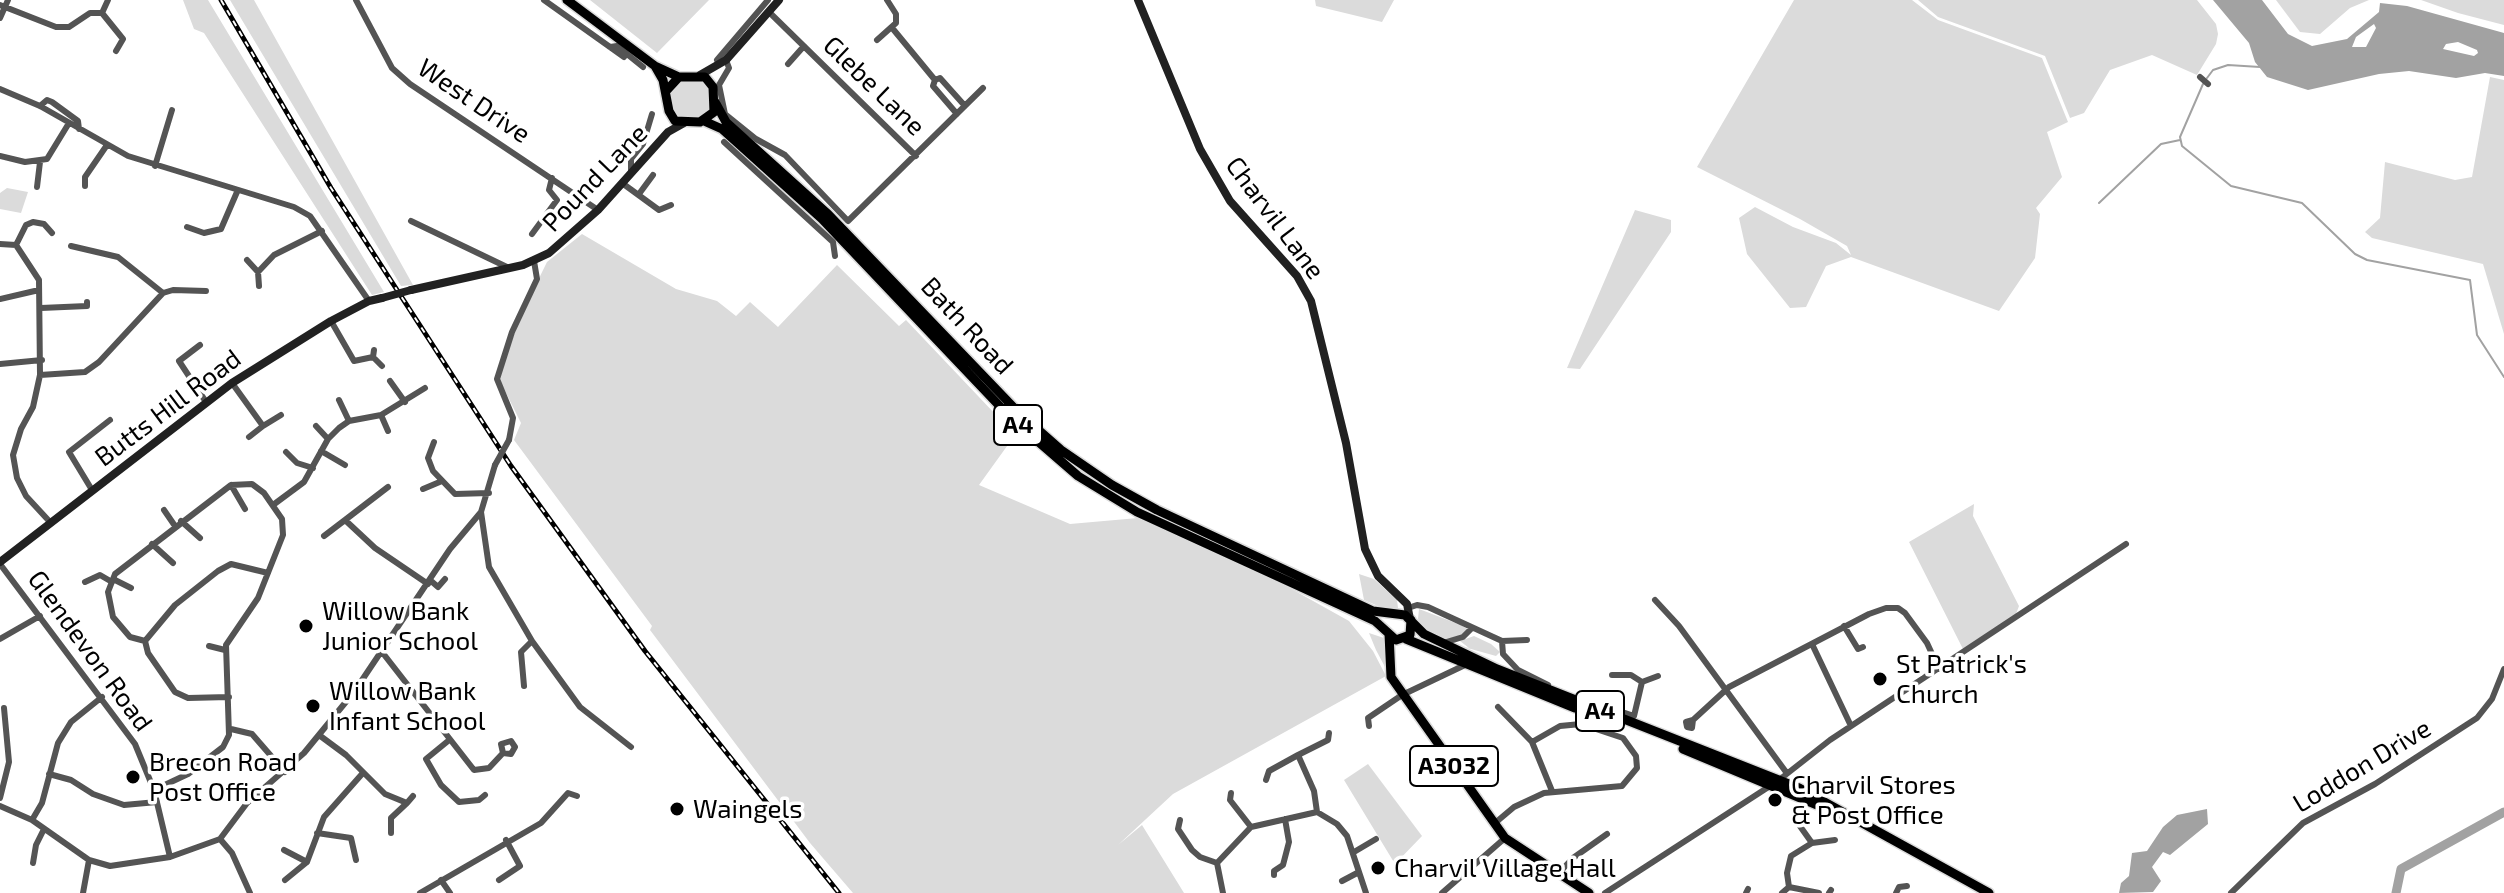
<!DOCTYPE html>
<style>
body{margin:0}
canvas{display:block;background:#fff}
</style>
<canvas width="2504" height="893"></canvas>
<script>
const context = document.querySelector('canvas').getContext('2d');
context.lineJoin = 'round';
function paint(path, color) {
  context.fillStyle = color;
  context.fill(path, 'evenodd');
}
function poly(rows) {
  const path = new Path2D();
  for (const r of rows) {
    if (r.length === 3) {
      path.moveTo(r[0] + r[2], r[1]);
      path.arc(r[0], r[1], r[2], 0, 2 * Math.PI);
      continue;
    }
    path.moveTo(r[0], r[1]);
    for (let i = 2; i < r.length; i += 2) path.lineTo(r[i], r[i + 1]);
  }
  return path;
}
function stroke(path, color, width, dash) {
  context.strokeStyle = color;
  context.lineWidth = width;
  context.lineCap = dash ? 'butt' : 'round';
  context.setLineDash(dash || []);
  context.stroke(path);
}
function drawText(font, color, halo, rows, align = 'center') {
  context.font = font + ' "Exo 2",sans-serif';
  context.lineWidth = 7;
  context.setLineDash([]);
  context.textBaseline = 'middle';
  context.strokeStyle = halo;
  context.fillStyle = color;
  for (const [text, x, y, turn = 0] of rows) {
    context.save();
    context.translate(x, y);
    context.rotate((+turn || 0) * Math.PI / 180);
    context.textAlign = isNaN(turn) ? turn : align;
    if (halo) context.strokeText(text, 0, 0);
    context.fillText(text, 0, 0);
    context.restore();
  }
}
paint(poly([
 [183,0,208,0,384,292,372,295,204,33,194,29],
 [230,0,254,0,413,285,401,286],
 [590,0,709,0,657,53],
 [1315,0,1394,0,1382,22,1316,6],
 [1794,0,1912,0,1938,20,2042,58,2068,122,2047,132,2062,177,2036,208,2040,214,2035,258,1999,311,1851,257,1826,266,1806,307,1790,308,1747,254,1739,218,1755,207,1793,227,1836,243,1851,255,1847,246,1800,219,1697,167],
 [1918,0,2197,0,2216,24,2218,34,2216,44,2197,75,2152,55,2110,70,2084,113,2070,118,2045,56,1938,17],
 [2276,0,2369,0,2350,8,2320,34,2300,32],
 [2421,0,2504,0,2504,25,2458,13],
 [2490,77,2504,80,2504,334,2483,264,2372,238,2365,232,2380,218,2385,162,2455,180,2472,177],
 [691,99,21],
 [7,188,28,192,21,213,0,209,0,193],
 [1635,210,1671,220,1671,232,1580,369,1567,368],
 [582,234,676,289,717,301,736,316,750,302,778,327,837,265,899,326,906,320,1015,435,979,485,1070,524,1138,518,1288,587,1349,621,1373,651,1386,676,1173,794,1118,845,1142,825,1184,893,853,893,810,843,650,630,652,626,514,440,521,423,498,377,523,311,547,262],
 [1974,504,1973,516,2019,606,2016,614,1964,651,1909,542],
 [1359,574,1374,579,1397,600,1398,608,1385,609,1364,600],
 [1419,609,1461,625,1469,630,1463,636,1446,639,1426,632,1418,619],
 [1369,633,1384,638,1385,667,1376,650],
 [1474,636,1491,644,1500,652,1496,656,1453,644,1469,648,1460,641],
 [1368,764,1422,836,1395,864,1344,780]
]), '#dbdbdb');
paint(poly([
 [2213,0,2262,0,2288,34,2312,46,2347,39,2379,12,2380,3,2407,6,2504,33,2504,76,2485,73,2456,78,2409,71,2379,74,2308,90,2267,77,2255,62,2249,43],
 [2374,24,2376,28,2366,47,2352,47,2356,37],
 [2458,42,2477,50,2478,53,2474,56,2443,49,2446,44],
 [2207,809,2208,824,2170,855,2163,852,2152,867,2161,881,2153,892,2119,893,2121,883,2129,876,2132,853,2147,851,2163,827,2177,815]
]), '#a2a2a2');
stroke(poly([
 [2207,78,2213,70,2228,65,2260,67],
 [2203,84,2180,137,2182,146,2231,186,2302,203,2355,254,2367,260,2470,280,2477,335,2504,377],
 [2099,203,2161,144,2180,140]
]), '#a2a2a2', 2);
stroke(poly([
 [2396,893,2401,869,2504,812]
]), '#a2a2a2', 9);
const primary = poly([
 [567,0,655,66,679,77],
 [655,66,663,80,669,111,675,121,700,122,714,112,713,87,705,77,679,77,667,90],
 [715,102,726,122,828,214,1019,413,1061,450,1112,485,1157,510,1373,611,1405,615,1424,634,1497,669,1799,788,1989,893],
 [704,121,722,129,822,219,1011,418,1078,476,1137,512,1375,621,1396,640,1410,635,1411,620],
 [1389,634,1391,677,1505,838,1589,893],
 [1406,639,1575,708],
 [1683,749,1846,817]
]);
stroke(primary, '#dbdbdb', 12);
stroke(poly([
 [356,0,392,68,410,84,598,210],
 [544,0,624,57],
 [0,5,56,27,69,27,90,13,102,13,123,39,116,51],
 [769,12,916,156],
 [102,13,108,0],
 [0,18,8,0],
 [893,29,935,80],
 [877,40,896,23,896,14,887,0],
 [610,47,617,46,643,67],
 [717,60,768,0],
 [726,60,729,68,719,85,725,114,756,139,785,155,848,221,983,88],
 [788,64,804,46],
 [2200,77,2208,84],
 [0,89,40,106,128,156,294,207,310,216,369,301],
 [40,106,47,100,52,102,78,121,79,129],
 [957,114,933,86,935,80,940,78,965,106],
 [724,142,833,242,835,256],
 [0,156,25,162,47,159,69,123],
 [155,166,172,110],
 [631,173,631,159,643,144,652,114],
 [622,183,659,210,671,205],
 [85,186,85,177,107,145],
 [37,187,40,162],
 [639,194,653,175],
 [411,221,509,268],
 [187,227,204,233,221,229,237,192],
 [532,234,557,200,549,190,552,178],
 [0,244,16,245,39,280,40,375,33,407,21,429,13,455,17,478,26,496,50,522],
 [16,245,26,225,33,222,44,224,52,233],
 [247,260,258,272],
 [259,286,258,272,274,255,322,231],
 [163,293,173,290,206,291],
 [0,299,39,290],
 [41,308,87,306,87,302],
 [331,321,354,361,373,357,374,350],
 [200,345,179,361,206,402],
 [373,357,382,366],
 [0,364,42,360],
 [40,375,85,372,99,362,163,293,118,257,71,246],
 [390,381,405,402],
 [232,383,263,426,249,437],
 [339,400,349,421],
 [381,415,388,431],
 [263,426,281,415],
 [316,426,328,439],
 [509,440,513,418,497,379,512,332,537,279,534,261],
 [434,442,428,458,433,471,455,494,489,493],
 [321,451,345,465],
 [286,452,297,463,313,468],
 [231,485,245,509],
 [388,487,345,520,375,548,428,584],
 [423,489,442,481],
 [92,490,69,452,110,420],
 [273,505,304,482,328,439,339,428,349,421,381,415,425,388],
 [164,510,175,526],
 [481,512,489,567,532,641,580,707,631,747],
 [181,521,200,538],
 [324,536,345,520],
 [152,544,173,563],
 [0,564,135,744,154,790,170,857],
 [113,579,131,588],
 [430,580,438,587,445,579],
 [85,582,100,575,112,582],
 [1655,600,1679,626,1786,772],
 [1408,608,1417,605,1428,607,1502,641,1527,640],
 [1844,626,1858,649,1863,647],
 [0,639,40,616],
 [145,641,130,637,113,617,108,592,115,574,231,485,252,484,264,493,282,519,283,535,258,598,226,645,229,735,223,747,188,774,154,790],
 [1502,641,1503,654,1518,670,1548,685],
 [1443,643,1463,637,1471,629],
 [1812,644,1851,726],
 [209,646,225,650],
 [382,652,474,770,489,768,503,753,511,754,515,747,511,741,501,744,503,753],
 [1612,675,1631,675,1642,682],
 [524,686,521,652,532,641],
 [229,697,188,698,175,692,148,653,145,641,175,605,218,571,231,564,268,573],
 [1584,699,1634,716,1642,682,1658,676],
 [1498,707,1532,742,1552,791],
 [1693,720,1686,722,1687,727,1692,728,1693,720,1729,687,1869,614,1886,608,1898,608,1905,613,1927,643,1939,669],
 [1369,726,1368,718,1402,695,1465,665],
 [231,729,252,734,285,772],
 [319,735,346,755,385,794,407,803,413,796],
 [448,741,426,759,441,785,459,802,479,800,485,795],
 [49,774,71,780,93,794,124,805,157,802],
 [1266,780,1269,771,1298,755],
 [1779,780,1830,740,2126,544],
 [1231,793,1230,800,1251,827],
 [0,798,9,762,4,708],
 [0,806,32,820,89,860,110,866,170,857,220,839],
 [1317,812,1314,791,1298,755,1328,740,1329,733],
 [32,820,42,803,58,743,71,722,102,697],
 [1180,820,1178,829,1192,850,1200,857,1217,863],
 [1797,822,1812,843],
 [1495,823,1514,807,1544,793,1622,786,1637,768,1636,756,1623,738,1581,724,1560,726,1532,742],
 [317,833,351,838,356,860],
 [391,833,391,818,407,803],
 [220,839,247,803,304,753,354,692,450,549,481,512,495,465],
 [220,839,232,853,250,893],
 [284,850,307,862],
 [1354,852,1376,839],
 [33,863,36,845,44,829],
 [1558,874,1573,858,1607,834],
 [1274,875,1274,871,1283,865,1289,842,1285,819],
 [285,880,307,862,324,817,362,774],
 [441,880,450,893],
 [499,880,520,866,506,840],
 [1342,881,1359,872],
 [1789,887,1819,893],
 [83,893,89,860],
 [420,893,541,823,568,793,577,796],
 [1223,893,1217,863,1251,827,1317,812,1337,824,1347,836,1366,893],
 [1442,893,1505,838],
 [1605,893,1770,786],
 [1746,893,1748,889],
 [1782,893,1789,887,1787,873,1791,856,1812,843,1835,840],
 [1829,893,1831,890],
 [1896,893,1899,887,1907,886],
 [2231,893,2303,823,2375,784,2477,718,2492,699,2504,669]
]), '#545454', 6);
stroke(poly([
 [1138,0,1200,149,1230,201,1297,276,1311,301,1346,443,1365,549,1378,576,1407,604,1410,619],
 [700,75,726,60,779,0],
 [411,290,523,265,549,253,598,210,668,132,684,123],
 [0,562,232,383,331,321,369,301,382,298]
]), '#212121', 8);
stroke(primary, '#000', 9);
const rail = poly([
 [221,0,331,188,511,466,645,651,839,893]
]);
stroke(rail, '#000', 5);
stroke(rail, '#fff', 2, [6]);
stroke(poly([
 [495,465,509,440]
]), '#545454', 6);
stroke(poly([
 [382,298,411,290]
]), '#212121', 8);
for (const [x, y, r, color] of [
 [306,626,8,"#000"],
 [1880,679,8,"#000"],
 [313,706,8,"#000"],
 [133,777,8,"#000"],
 [1775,800,8,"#000"],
 [677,809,8,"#000"],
 [1378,868,8,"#000"]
]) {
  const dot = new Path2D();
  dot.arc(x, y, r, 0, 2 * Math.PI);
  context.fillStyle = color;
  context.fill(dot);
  stroke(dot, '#fff', 3);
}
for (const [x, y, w] of [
 [1018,425,48],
 [1600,711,48],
 [1454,766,88]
]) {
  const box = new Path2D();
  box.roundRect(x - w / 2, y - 20, w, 40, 6);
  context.fillStyle = '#fff';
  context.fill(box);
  stroke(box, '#000', 2);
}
drawText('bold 24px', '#000', null, [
 ["A4",1018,425],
 ["A4",1600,711],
 ["A3032",1454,766]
]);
drawText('26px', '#000', '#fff', [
 ["Glebe Lane",874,86,44],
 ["West Drive",474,101,34],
 ["Pound Lane",595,178,-46],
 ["Charvil Lane",1275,218,53],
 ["Bath Road",967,326,47],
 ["Butts Hill Road",168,408,-37],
 ["Glendevon Road",90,651,54],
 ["Loddon Drive",2362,766,-31]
]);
drawText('26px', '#000', '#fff', [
 ["Willow Bank",322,611],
 ["Junior School",322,641],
 ["St Patrick's",1896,664],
 ["Church",1896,694],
 ["Willow Bank",329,691],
 ["Infant School",329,721],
 ["Brecon Road",149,762],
 ["Post Office",149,792],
 ["Charvil Stores",1791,785],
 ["& Post Office",1791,815],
 ["Waingels",693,809],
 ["Charvil Village Hall",1394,868]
], 'left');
</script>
